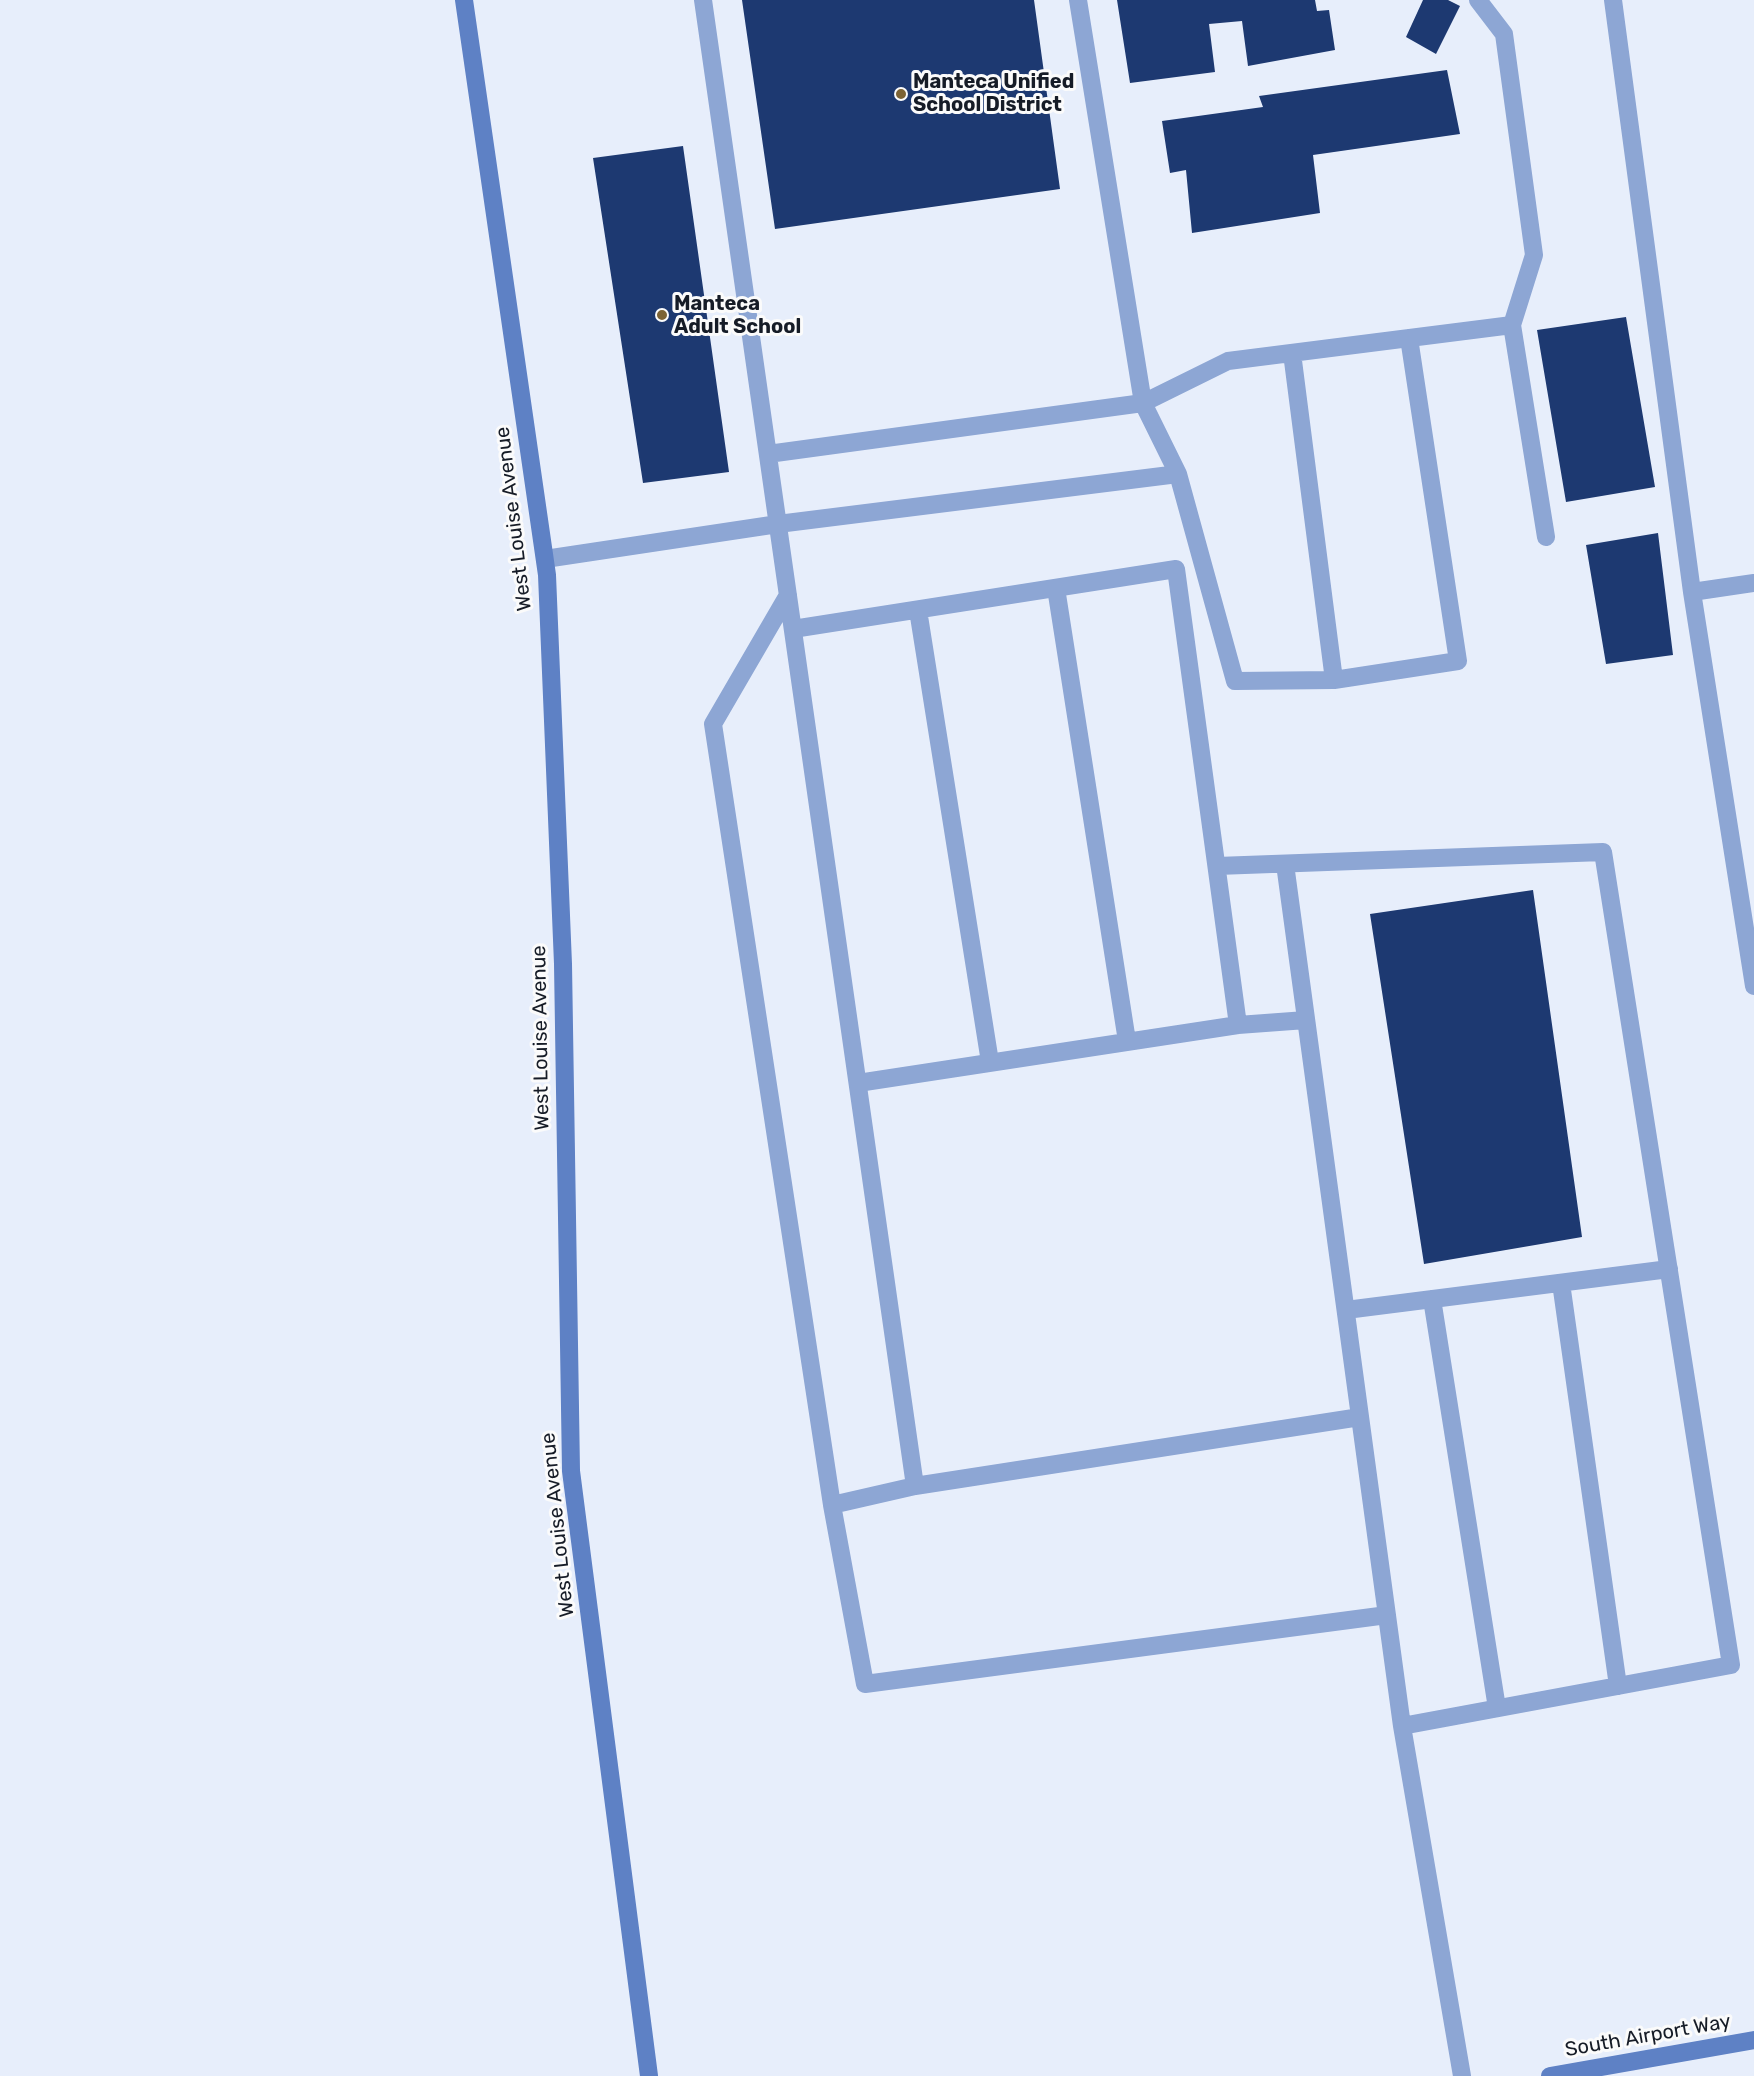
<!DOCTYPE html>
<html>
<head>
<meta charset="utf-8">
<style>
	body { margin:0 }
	canvas { display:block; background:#e7eefb }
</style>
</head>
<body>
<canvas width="1754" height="2076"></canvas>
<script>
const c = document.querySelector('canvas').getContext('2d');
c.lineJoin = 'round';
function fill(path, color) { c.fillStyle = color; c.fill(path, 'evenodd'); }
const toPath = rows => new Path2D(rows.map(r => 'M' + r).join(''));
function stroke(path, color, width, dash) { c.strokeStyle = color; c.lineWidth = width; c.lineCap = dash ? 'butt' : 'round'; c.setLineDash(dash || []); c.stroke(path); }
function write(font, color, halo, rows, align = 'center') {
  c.font = font + ' Rubik,sans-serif'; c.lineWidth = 6; c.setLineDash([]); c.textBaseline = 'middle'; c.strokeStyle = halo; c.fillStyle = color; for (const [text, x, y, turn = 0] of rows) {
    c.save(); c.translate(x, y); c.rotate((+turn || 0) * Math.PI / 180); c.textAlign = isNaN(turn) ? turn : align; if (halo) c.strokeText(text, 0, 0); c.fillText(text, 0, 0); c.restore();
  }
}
fill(toPath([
	[742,0,1034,0,1060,189,775,229],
	[1117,0,1315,0,1317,11,1329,10,1335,50,1248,66,1242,21,1209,24,1215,72,1130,83],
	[1423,0,1448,0,1460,6,1436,54,1406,37],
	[1447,70,1460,134,1313,155,1320,213,1192,233,1186,170,1170,173,1162,121,1263,107,1259,96],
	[683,146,729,472,643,483,593,158],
	[1626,317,1655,487,1566,502,1537,330],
	[1658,533,1673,655,1606,664,1586,545],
	[1533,890,1582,1237,1424,1264,1370,914]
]), '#1d3971');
stroke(toPath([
	[703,0,915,1486,832,1505,713,724,788,595],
	[1078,0,1143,403,1178,474],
	[1478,0,1504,34,1534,255,1512,325],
	[1613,0,1692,592],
	[1292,353,1334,680,1458,661,1409,338],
	[768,454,1143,403,1228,361,1512,325,1546,537],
	[545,559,778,524,1178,474,1235,681,1334,680],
	[1754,583,1692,592,1754,986],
	[1056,588,1127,1041],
	[918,610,990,1062],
	[793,629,1176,569,1238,1025,858,1083],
	[1285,864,1402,1726],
	[1217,866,1603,852,1731,1665,1402,1726,1462,2076],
	[1238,1025,1306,1020],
	[1561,1283,1618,1686],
	[1432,1299,1497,1708],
	[1346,1310,1669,1269],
	[915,1486,1360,1417],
	[832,1505,865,1684,1387,1615]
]), '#8da6d4', 18);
stroke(toPath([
	[464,0,547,575,563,964,571,1471,649,2076],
	[1550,2076,1754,2040]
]), '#5e81c5', 18);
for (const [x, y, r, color] of [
	[901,94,6,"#7c6334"],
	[662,315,6,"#7c6334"]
]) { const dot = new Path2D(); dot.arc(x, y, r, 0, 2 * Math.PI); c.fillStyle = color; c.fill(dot); stroke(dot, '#fbfbfb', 2); }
write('bold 20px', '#161c27', '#fbfbfb', [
	["Manteca Unified",913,82],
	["School District",913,105],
	["Manteca",674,304],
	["Adult School",674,327]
], 'left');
write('20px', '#161c27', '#fbfbfb', [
	["West Louise Avenue",514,519,-97],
	["West Louise Avenue",541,1038,-91],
	["West Louise Avenue",558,1525,-96],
	["South Airport Way",1648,2036,-10]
]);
</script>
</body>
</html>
